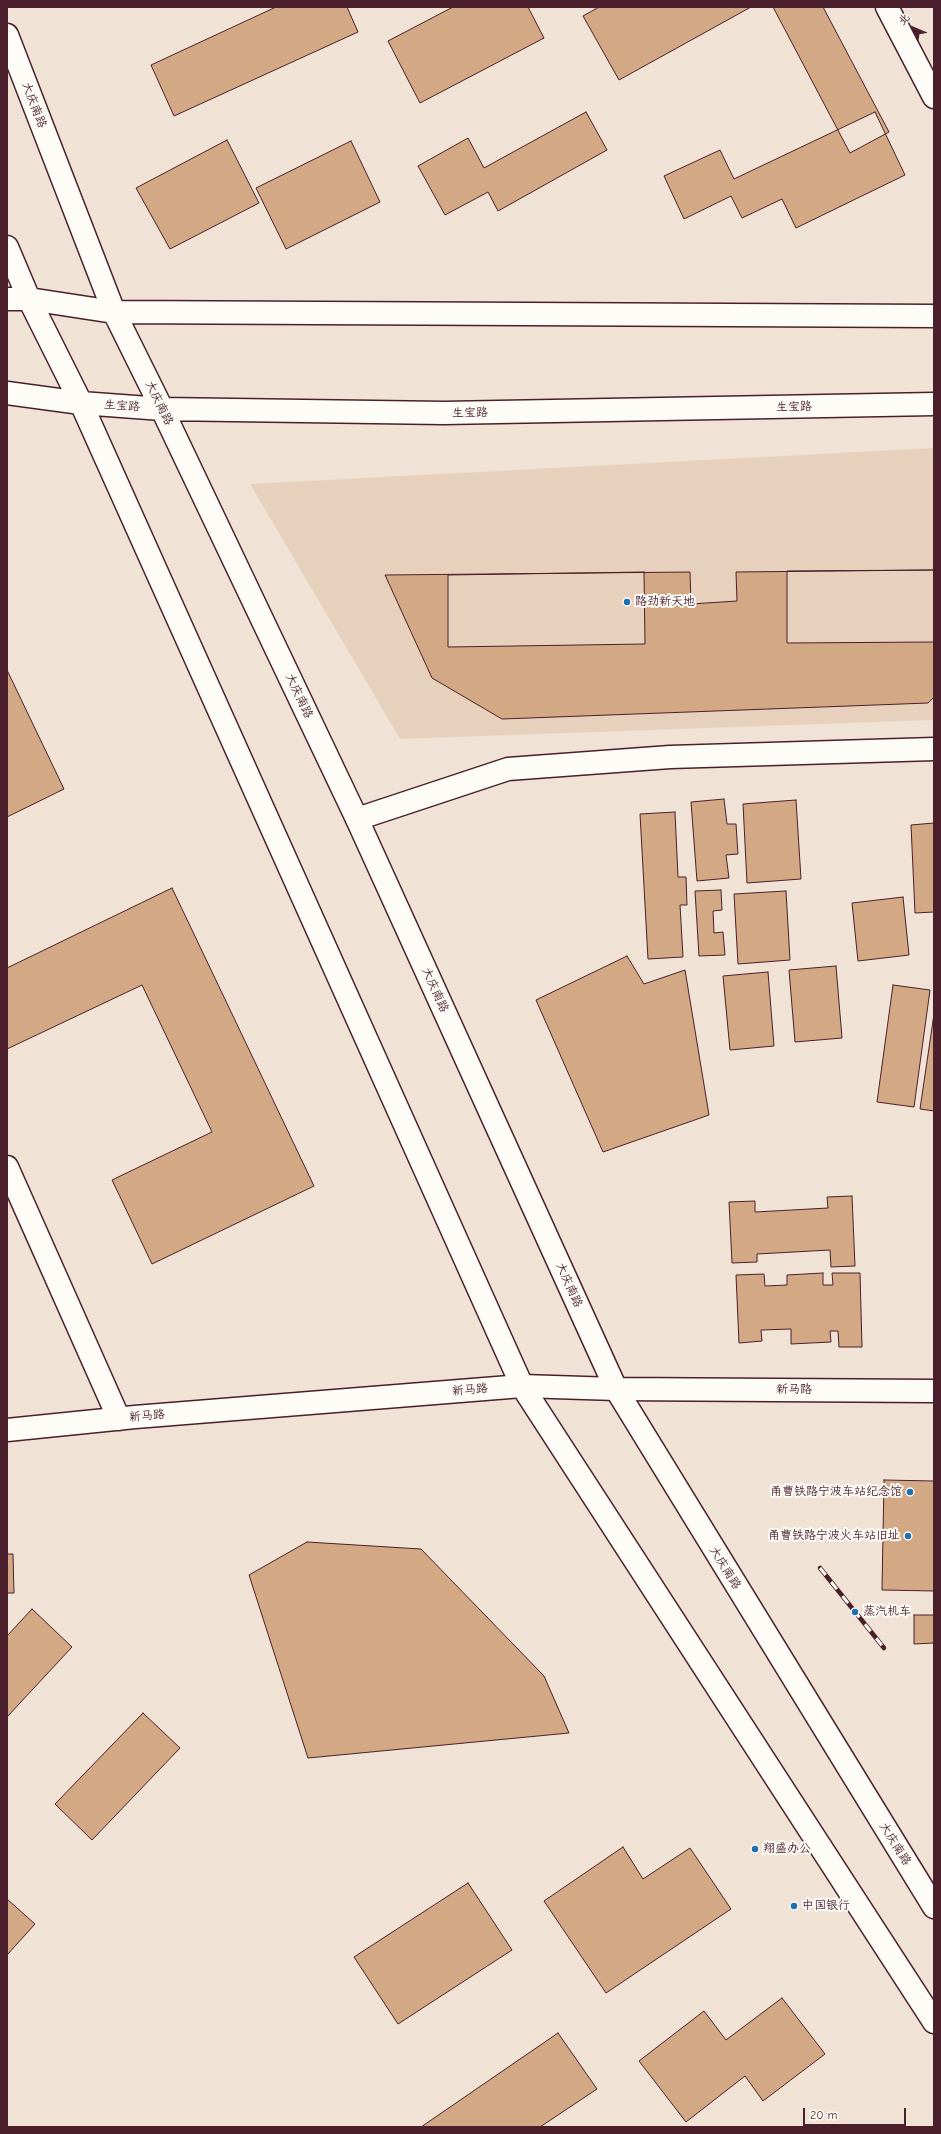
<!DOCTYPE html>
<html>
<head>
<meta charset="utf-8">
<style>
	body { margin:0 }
	#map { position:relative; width:941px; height:2134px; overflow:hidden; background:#f0e3d5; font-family:"Comic Neue","LXGW WenKai TC",sans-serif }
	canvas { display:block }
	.frame { position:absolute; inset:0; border:8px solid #4a1f2b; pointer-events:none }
	.north { position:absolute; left:893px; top:8px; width:40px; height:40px; -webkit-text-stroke:3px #fdfcf7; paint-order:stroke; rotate:314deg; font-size:11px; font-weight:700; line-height:16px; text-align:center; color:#4a1f2b }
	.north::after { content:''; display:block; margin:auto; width:14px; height:18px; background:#4a1f2b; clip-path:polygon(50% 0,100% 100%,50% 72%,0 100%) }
	.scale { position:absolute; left:803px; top:2108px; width:103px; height:18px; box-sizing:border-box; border:2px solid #4a1f2b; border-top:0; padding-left:5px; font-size:12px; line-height:14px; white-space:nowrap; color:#4a1f2b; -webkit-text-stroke:3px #fdfcf7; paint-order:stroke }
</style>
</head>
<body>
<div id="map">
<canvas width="941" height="2134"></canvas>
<div class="frame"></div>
<div class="north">北</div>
<div class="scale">20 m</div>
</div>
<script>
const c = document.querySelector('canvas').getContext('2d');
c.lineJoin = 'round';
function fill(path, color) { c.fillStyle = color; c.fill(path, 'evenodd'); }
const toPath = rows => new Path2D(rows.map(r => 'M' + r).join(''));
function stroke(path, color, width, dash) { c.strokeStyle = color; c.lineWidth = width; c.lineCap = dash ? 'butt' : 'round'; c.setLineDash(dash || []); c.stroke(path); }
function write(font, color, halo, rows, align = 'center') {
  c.font = font + ' "Comic Neue","LXGW WenKai TC",sans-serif'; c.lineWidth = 4; c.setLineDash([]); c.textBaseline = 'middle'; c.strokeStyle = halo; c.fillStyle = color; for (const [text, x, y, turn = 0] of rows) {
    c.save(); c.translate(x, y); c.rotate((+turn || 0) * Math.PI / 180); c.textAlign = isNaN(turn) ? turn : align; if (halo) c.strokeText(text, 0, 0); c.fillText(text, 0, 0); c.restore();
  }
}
fill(toPath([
	[934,448,934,720,400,739,250,484]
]), '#e7d1bd');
const building = toPath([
	[276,7,347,7,358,32,174,116,151,65,276,7],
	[453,7,528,7,544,38,420,103,388,41,453,7],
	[599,7,751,7,619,80,583,16,599,7],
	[773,7,823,7,889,132,850,153,773,7],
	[586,112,607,150,498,211,488,192,445,215,418,166,468,138,484,168,586,112],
	[875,112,905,175,796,228,782,199,742,218,731,196,684,219,664,176,720,150,734,179,875,112],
	[227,140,259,203,170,249,136,188,227,140],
	[351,141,380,202,286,249,256,188,351,141],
	[934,570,934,642,787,643,787,571,934,570],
	[934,570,934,697,928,703,502,719,432,678,385,575,690,572,691,604,737,601,736,572,934,570],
	[644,572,645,644,448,647,448,575,644,572],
	[7,670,64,789,7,817,7,670],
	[724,799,727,824,736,824,738,854,726,855,729,878,697,881,691,802,724,799],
	[796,800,801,879,747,883,743,804,796,800],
	[675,812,678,877,686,877,687,905,680,905,683,957,648,959,640,814,675,812],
	[934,823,934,912,915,913,911,825,934,823],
	[172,888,314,1186,152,1264,112,1180,212,1132,142,985,7,1049,7,968,172,888],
	[721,890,722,910,713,911,714,933,723,932,725,955,699,956,695,891,721,890],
	[786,891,790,960,738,964,734,894,786,891],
	[903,897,909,955,858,961,852,903,903,897],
	[627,956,644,984,685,970,709,1115,603,1152,536,1000,627,956],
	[836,966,842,1038,795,1042,789,970,836,966],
	[768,972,774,1046,730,1050,723,976,768,972],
	[893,985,930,990,914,1107,877,1102,893,985],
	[934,1014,934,1111,920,1109,934,1014],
	[852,1196,855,1266,831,1267,830,1250,757,1254,757,1262,732,1263,729,1202,755,1201,755,1212,828,1208,827,1197,852,1196],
	[823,1273,823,1285,833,1285,832,1273,860,1273,862,1347,839,1347,838,1331,830,1331,831,1342,791,1344,791,1329,761,1330,762,1341,739,1343,736,1275,764,1274,765,1286,787,1285,787,1275,823,1273],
	[884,1480,934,1481,934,1591,882,1590,884,1480],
	[307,1542,421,1549,544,1676,569,1733,308,1758,249,1575,307,1542],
	[7,1554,13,1554,14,1593,7,1593,7,1554],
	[32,1609,72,1647,7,1717,7,1636,32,1609],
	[914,1615,934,1615,934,1643,914,1644,914,1615],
	[143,1713,180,1748,92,1840,55,1804,143,1713],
	[623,1847,643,1879,690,1848,731,1909,606,1993,544,1901,623,1847],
	[468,1883,512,1950,398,2024,354,1957,468,1883],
	[7,1899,35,1924,7,1955,7,1899],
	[782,1998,825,2054,763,2101,745,2076,686,2122,639,2061,704,2011,726,2040,782,1998],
	[558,2033,597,2089,540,2127,421,2127,558,2033]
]);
fill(building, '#d3a885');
stroke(building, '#4a1f2b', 1);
const minor = toPath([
	[887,7,934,97],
	[357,819,508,769,670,757,934,749],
	[7,1167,119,1419],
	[7,1430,135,1417,522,1386,616,1389,934,1391]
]);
const major = toPath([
	[7,35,114,312,162,409,357,819,616,1389,934,1907],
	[7,247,29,299,81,403,522,1386,934,2022],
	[7,299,29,299,114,312,934,316],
	[7,393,81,403,162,409,444,413,934,404]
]);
stroke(minor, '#4a1f2b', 25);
stroke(major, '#4a1f2b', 25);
stroke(minor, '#fdfcf7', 22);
stroke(major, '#fdfcf7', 22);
const rail = toPath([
	[820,1568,884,1648]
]);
stroke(rail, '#4a1f2b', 4.5);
stroke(rail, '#fdfcf7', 3, [9]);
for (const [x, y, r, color] of [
	[627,602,4,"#1f6fb2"],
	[910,1492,4,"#1f6fb2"],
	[908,1536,4,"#1f6fb2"],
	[855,1612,4,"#1f6fb2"],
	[755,1849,4,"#1f6fb2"],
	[794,1906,4,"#1f6fb2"]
]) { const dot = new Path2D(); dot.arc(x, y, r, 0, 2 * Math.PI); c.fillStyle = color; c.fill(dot); stroke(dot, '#fdfcf7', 1.5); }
write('12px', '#4a1f2b', '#fdfcf7', [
	["大庆南路",34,105,69],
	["大庆南路",159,403,64],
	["生宝路",122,406,4],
	["生宝路",794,407,-1],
	["生宝路",470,413,-1],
	["大庆南路",299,696,65],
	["大庆南路",435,990,66],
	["大庆南路",569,1285,66],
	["新马路",470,1390,-5],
	["新马路",794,1390],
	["新马路",147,1416,-5],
	["大庆南路",725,1568,58],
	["大庆南路",895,1844,58]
]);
write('12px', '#4a1f2b', '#fdfcf7', [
	["路劲新天地",635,602],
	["甬曹铁路宁波车站纪念馆",902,1492,"right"],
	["甬曹铁路宁波火车站旧址",900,1536,"right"],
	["蒸汽机车",863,1612],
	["翔盛办公",763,1849],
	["中国银行",802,1906]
], 'left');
</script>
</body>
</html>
